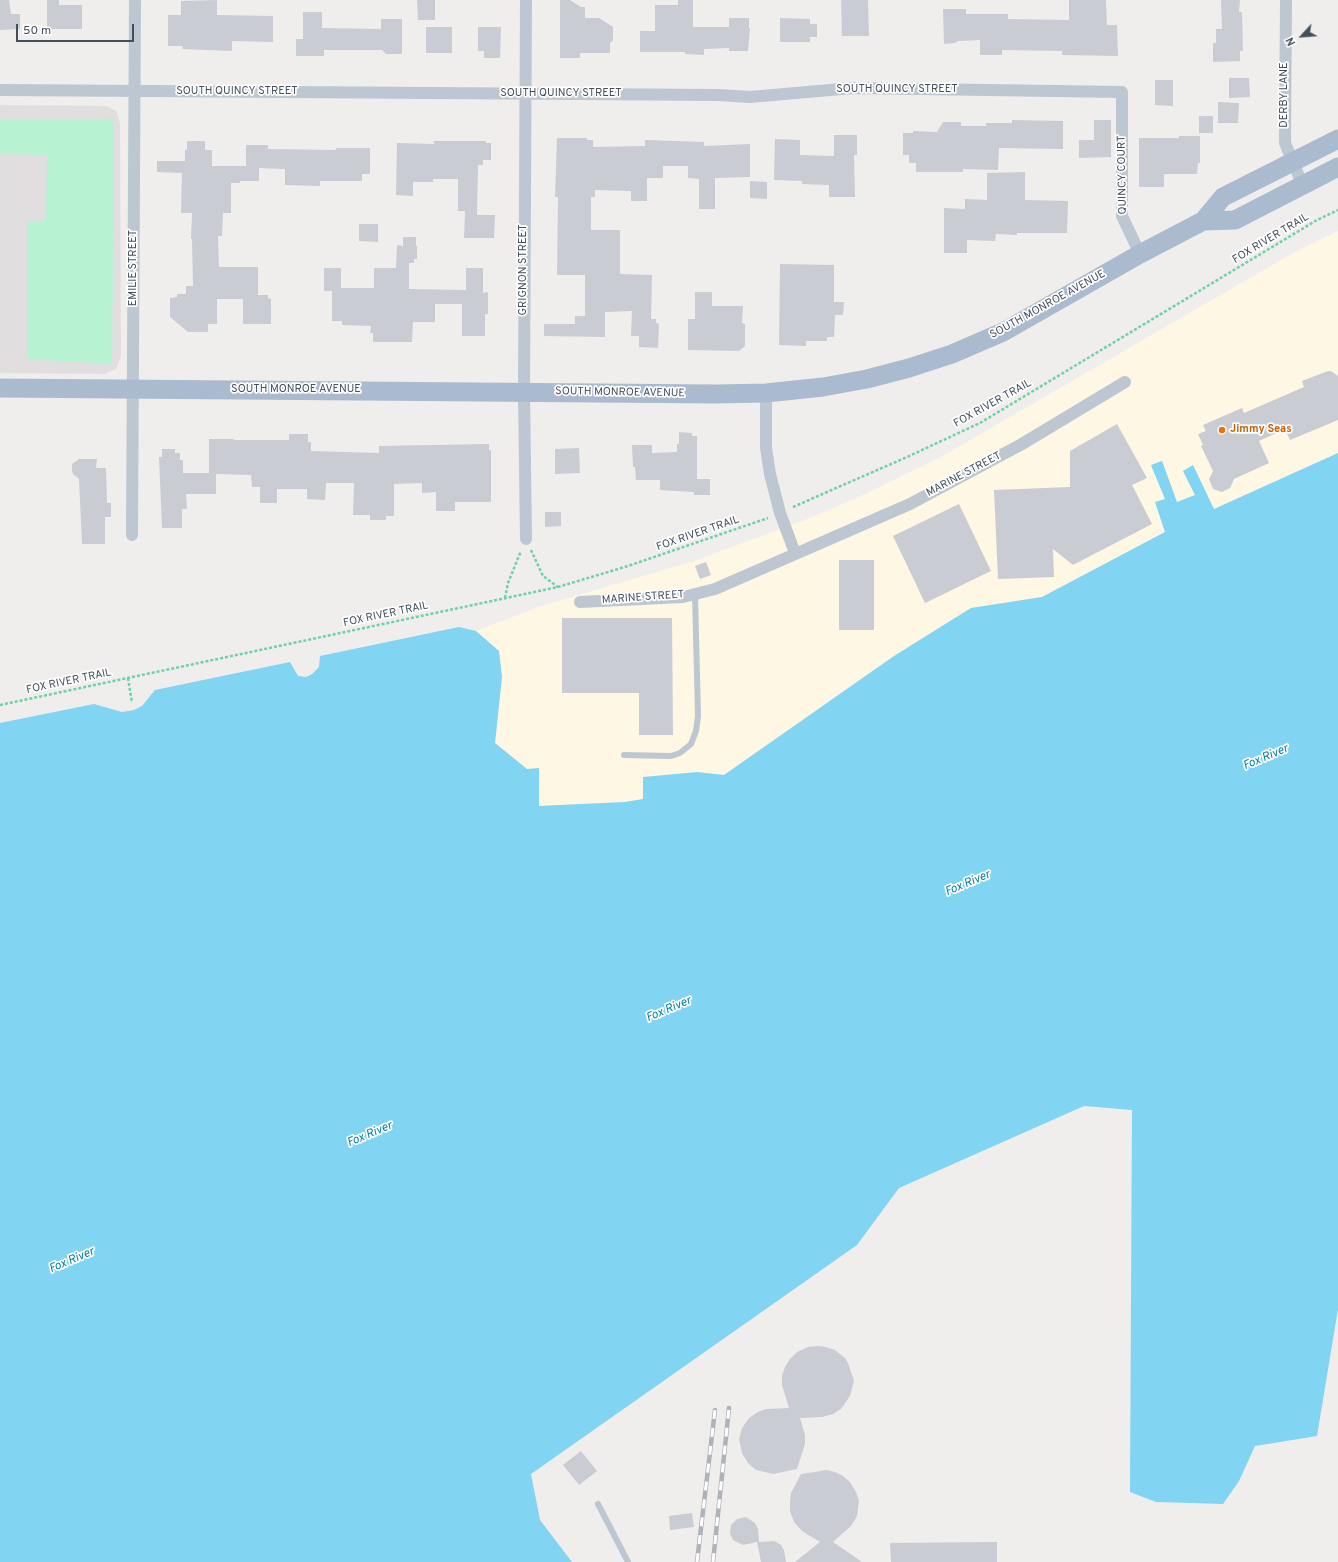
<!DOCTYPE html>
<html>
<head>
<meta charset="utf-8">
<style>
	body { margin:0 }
	#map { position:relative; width:1338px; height:1562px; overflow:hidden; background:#f0eded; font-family:Overpass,sans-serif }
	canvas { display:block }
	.north { position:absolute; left:1282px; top:16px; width:40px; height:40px; -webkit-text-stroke:3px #fff; paint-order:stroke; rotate:244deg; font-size:11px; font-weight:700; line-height:16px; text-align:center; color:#444f5c }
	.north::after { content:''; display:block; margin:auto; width:14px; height:18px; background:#444f5c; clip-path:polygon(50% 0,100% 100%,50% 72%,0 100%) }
	.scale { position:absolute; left:16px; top:24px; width:118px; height:18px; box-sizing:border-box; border:2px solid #444f5c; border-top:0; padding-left:5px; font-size:12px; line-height:14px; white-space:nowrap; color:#444f5c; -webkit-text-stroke:3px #fff; paint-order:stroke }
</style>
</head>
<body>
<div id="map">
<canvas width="1338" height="1562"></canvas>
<div class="north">N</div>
<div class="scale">50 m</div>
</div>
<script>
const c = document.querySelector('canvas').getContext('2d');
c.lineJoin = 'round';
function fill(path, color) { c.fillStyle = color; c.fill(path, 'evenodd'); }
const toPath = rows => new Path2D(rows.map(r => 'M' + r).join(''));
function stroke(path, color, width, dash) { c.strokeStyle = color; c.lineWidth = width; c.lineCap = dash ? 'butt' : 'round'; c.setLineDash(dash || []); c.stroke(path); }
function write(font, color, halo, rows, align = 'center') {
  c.font = font + ' Overpass,sans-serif'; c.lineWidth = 3.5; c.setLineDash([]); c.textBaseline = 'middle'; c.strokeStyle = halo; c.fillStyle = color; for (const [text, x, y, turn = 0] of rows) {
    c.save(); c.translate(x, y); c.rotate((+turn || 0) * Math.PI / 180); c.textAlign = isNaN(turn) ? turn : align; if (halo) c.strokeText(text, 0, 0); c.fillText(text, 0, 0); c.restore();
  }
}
fill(toPath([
	[1338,231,1338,453,1214,509,1193,466,1183,471,1195,495,1177,502,1162,461,1151,466,1165,499,1155,503,1165,532,1042,597,971,608,894,656,724,775,643,777,643,799,625,802,539,806,527,769,495,743,502,677,499,652,476,631,541,606,694,561,810,518,865,494,939,458,1293,253]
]), '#fdf7e4');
fill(toPath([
	[0,105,106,106,116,111,120,123,121,356,116,369,105,374,0,373]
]), '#e1dedf');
fill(toPath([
	[114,119,112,364,27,359,27,221,46,221,47,155,0,154,0,120]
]), '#b7f2d2');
fill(toPath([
	[1338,453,1338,1309,1317,1436,1255,1446,1239,1481,1223,1504,1156,1502,1130,1492,1132,1110,1084,1106,899,1188,857,1245,531,1474,540,1520,572,1562,0,1562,0,723,94,704,122,712,134,710,142,706,155,690,290,662,298,676,306,677,312,674,319,667,320,656,459,627,476,631,499,651,502,677,495,743,527,769,539,768,539,806,625,802,643,799,643,777,697,772,724,775,894,656,971,608,1042,597,1165,532,1155,502,1165,499,1151,465,1162,461,1177,502,1195,495,1183,471,1193,465,1214,509]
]), '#81d4f2');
fill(toPath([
	[0,0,9,0,11,14,20,14,20,29,0,30],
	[47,0,59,0,59,5,82,5,82,29,47,29],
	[217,0,217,15,273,16,273,42,232,41,232,51,182,49,183,46,168,46,168,15,181,15,181,1],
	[417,0,435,0,435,20,418,20],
	[560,0,570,0,581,7,585,7,585,18,599,18,613,27,613,40,610,43,610,53,580,53,580,58,560,58],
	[678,0,693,0,693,27,729,27,729,18,749,18,749,28,750,28,748,51,729,51,729,48,704,49,704,55,685,54,685,52,640,52,640,31,655,31,655,5,678,5],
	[841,0,868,0,869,36,842,36],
	[1069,0,1106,0,1107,25,1117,25,1118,56,1062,55,1062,51,1002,50,1002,55,980,55,980,40,958,41,955,43,944,44,943,9,966,9,966,14,1008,14,1008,19,1069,20],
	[1221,0,1240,0,1239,12,1242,12,1243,51,1240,51,1240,61,1213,62,1213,43,1216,43,1216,29,1222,29],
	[303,12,322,12,322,28,381,29,381,19,402,19,402,54,386,54,382,50,324,50,324,56,296,56,296,39,303,39],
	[780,18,810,19,810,24,817,24,817,37,810,37,810,42,780,42],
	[426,27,452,27,452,53,426,53],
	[478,27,501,27,500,58,484,58,484,51,478,51],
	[1229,78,1249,78,1250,97,1229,98],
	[1155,80,1173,80,1173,106,1155,105],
	[1218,102,1239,103,1238,123,1218,123],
	[1199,116,1213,116,1213,133,1199,133],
	[1012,120,1063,121,1063,149,999,148,998,170,963,169,963,172,916,172,916,163,909,163,909,155,903,155,903,133,913,133,913,131,937,132,943,122,961,122,961,126,986,126,986,123,1012,123],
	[1094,120,1111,120,1111,157,1079,158,1079,140,1094,140],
	[834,135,857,135,857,155,854,155,855,197,829,197,829,185,802,184,802,181,774,180,775,139,800,140,800,155,834,156],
	[1179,136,1200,136,1200,163,1198,163,1197,174,1164,174,1164,187,1139,187,1139,138,1179,138],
	[557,138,587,138,587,140,593,140,593,147,645,146,645,140,704,142,704,146,750,144,750,177,715,178,715,209,699,209,699,179,688,178,688,166,663,166,663,178,647,178,647,201,631,201,631,191,595,190,595,197,591,197,591,230,620,230,620,274,652,275,651,319,656,319,656,323,659,324,658,348,639,347,639,336,631,336,632,311,605,312,605,337,544,336,544,324,575,324,575,316,585,316,585,275,557,275,558,197,555,197],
	[187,141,205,141,205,150,212,150,212,166,246,166,246,145,268,145,268,149,336,150,336,148,370,148,370,174,362,174,362,181,320,181,320,186,285,185,285,169,259,168,259,181,240,181,240,183,231,183,231,213,223,213,222,236,218,236,219,267,258,267,258,295,268,295,268,298,271,299,271,324,243,324,243,299,217,299,217,324,208,324,208,332,188,332,170,317,170,298,177,297,177,294,186,294,186,286,193,286,192,239,191,239,192,213,181,213,182,173,157,172,157,161,185,161,185,150,187,150],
	[434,141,486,141,486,143,491,143,491,160,483,160,483,165,478,165,477,215,495,215,494,238,464,238,465,211,458,211,458,179,433,179,433,182,413,182,413,196,396,195,397,143,434,144],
	[1025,172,1025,200,1068,201,1067,233,1017,233,1017,235,996,234,995,241,967,240,967,253,944,253,944,208,965,209,965,199,987,200,987,173],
	[750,181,767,182,767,199,750,198],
	[359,224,378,224,378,242,359,241],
	[403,237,416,237,416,246,417,246,417,259,414,259,414,263,409,263,409,289,466,290,466,268,483,268,483,293,488,292,488,314,485,314,485,336,462,336,462,304,435,304,435,322,413,322,412,342,373,342,373,333,370,333,371,326,342,325,342,321,332,321,332,291,324,291,324,268,341,268,341,288,374,288,374,268,396,268,397,245,403,246],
	[780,264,834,265,834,302,844,302,843,315,835,315,834,337,827,337,827,341,806,341,806,346,779,345],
	[695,292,712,292,712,306,743,306,742,323,745,324,745,346,739,351,688,350,688,319,695,319],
	[1328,371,1331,371,1338,376,1338,420,1290,440,1285,429,1259,441,1269,463,1234,479,1230,488,1222,492,1213,489,1209,479,1213,471,1201,446,1203,445,1198,434,1206,431,1203,425,1242,408,1244,413,1304,387,1302,381],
	[1117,424,1147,478,1132,485,1152,524,1073,565,1053,549,1054,577,998,579,994,490,1070,487,1070,451],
	[679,432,692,433,692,436,697,436,697,479,710,479,710,495,694,495,694,492,660,490,660,480,636,480,635,467,633,467,632,445,652,445,652,453,677,452,677,444,679,444],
	[289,434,308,434,308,442,311,442,311,451,379,453,379,446,489,444,489,450,491,450,491,502,455,502,455,511,436,511,436,492,422,493,422,483,394,484,394,516,386,516,386,520,370,520,370,515,353,515,354,483,326,483,325,500,307,499,307,489,277,489,277,503,260,503,260,487,252,487,251,475,216,474,216,494,186,494,187,509,182,509,182,528,162,528,159,457,162,457,162,449,175,449,175,453,180,453,180,460,183,460,183,473,209,473,209,439,234,439,234,440,289,440],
	[579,448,580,473,555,474,555,449],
	[79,459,97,459,96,468,106,468,107,503,111,503,111,517,105,517,105,544,82,544,79,479,73,474,72,471,72,464],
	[959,504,991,571,925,603,893,536],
	[545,512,561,512,561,526,545,527],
	[839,560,874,560,874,630,839,630],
	[706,562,711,575,700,579,695,566],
	[562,618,672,618,673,735,639,735,639,693,562,693],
	[817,1346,826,1347,835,1350,845,1358,848,1363,854,1381,850,1396,841,1409,833,1414,822,1417,800,1418,805,1435,805,1444,797,1469,773,1474,756,1470,748,1463,742,1453,739,1439,742,1428,749,1418,758,1412,766,1409,789,1408,782,1385,782,1376,785,1367,790,1359,797,1352,808,1347],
	[581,1451,597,1471,579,1485,563,1465],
	[827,1470,835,1472,843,1476,850,1482,856,1492,859,1501,857,1516,851,1526,833,1542,862,1562,795,1562,820,1542,802,1531,794,1522,790,1511,790,1502,791,1493,801,1474],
	[692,1513,694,1527,670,1530,669,1516],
	[746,1517,755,1523,758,1529,759,1542,774,1541,781,1545,784,1550,786,1562,761,1562,757,1542,743,1545,733,1540,730,1534,731,1525,737,1519],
	[997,1542,997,1562,891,1562,890,1543]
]), '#c9ccd3');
stroke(toPath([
	[793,507,907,457,980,423,1317,220,1338,210],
	[531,550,543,576,558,587],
	[505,598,508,583,521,551],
	[128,678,132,703],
	[0,705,558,587,628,566,768,518]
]), '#6dd2a7', 2.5, [3, 2]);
stroke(toPath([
	[624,755,671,756,680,753,691,744,696,731,698,716,695,594],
	[598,1504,628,1562]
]), '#bcc7d1', 6);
stroke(toPath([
	[526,0,524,392,526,539],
	[1286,0,1285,143,1303,186],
	[0,90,718,95,750,97,853,88,1122,92,1122,216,1140,254],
	[766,393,766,448,770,474,780,513,795,553],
	[132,535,135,0],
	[580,602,683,597,715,589,910,504,1022,444,1125,382]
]), '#bcc7d1', 12);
stroke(toPath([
	[1203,221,1235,220,1338,167],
	[0,388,716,394,766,393,823,387,867,379,909,368,952,354,1003,332,1140,254,1203,221,1223,197,1338,139]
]), '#abbbcf', 19);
const rail = toPath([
	[697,1562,715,1410],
	[713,1562,729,1408]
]);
stroke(rail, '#afb2b8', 4.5);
stroke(rail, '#fff', 3, [9]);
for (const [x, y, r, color] of [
	[1222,430,4,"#e8710a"]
]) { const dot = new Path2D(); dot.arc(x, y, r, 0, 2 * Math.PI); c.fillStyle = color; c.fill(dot); stroke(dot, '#fff', 1.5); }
write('11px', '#444f5c', '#fff', [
	["SOUTH QUINCY STREET",897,90],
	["SOUTH QUINCY STREET",237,92],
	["SOUTH QUINCY STREET",561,94],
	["DERBY LANE",1285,95,-90],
	["QUINCY COURT",1123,175,-91],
	["FOX RIVER TRAIL",1271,239,-31],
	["EMILIE STREET",134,268,-90],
	["GRIGNON STREET",524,270,-90],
	["SOUTH MONROE AVENUE",1048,305,-29],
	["SOUTH MONROE AVENUE",296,390],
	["SOUTH MONROE AVENUE",620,393,1],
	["FOX RIVER TRAIL",993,404,-29],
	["MARINE STREET",964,475,-28],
	["FOX RIVER TRAIL",698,534,-19],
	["MARINE STREET",643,598,-4],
	["FOX RIVER TRAIL",386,615,-12],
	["FOX RIVER TRAIL",69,682,-12]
]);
write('bold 11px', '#c56008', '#fff', [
	["Jimmy Seas",1230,430]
], 'left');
write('italic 12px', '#037ca9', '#fff', [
	["Fox River",1266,758,-23],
	["Fox River",968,884,-23],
	["Fox River",669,1010,-23],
	["Fox River",370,1135,-23],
	["Fox River",72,1261,-23]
]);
</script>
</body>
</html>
